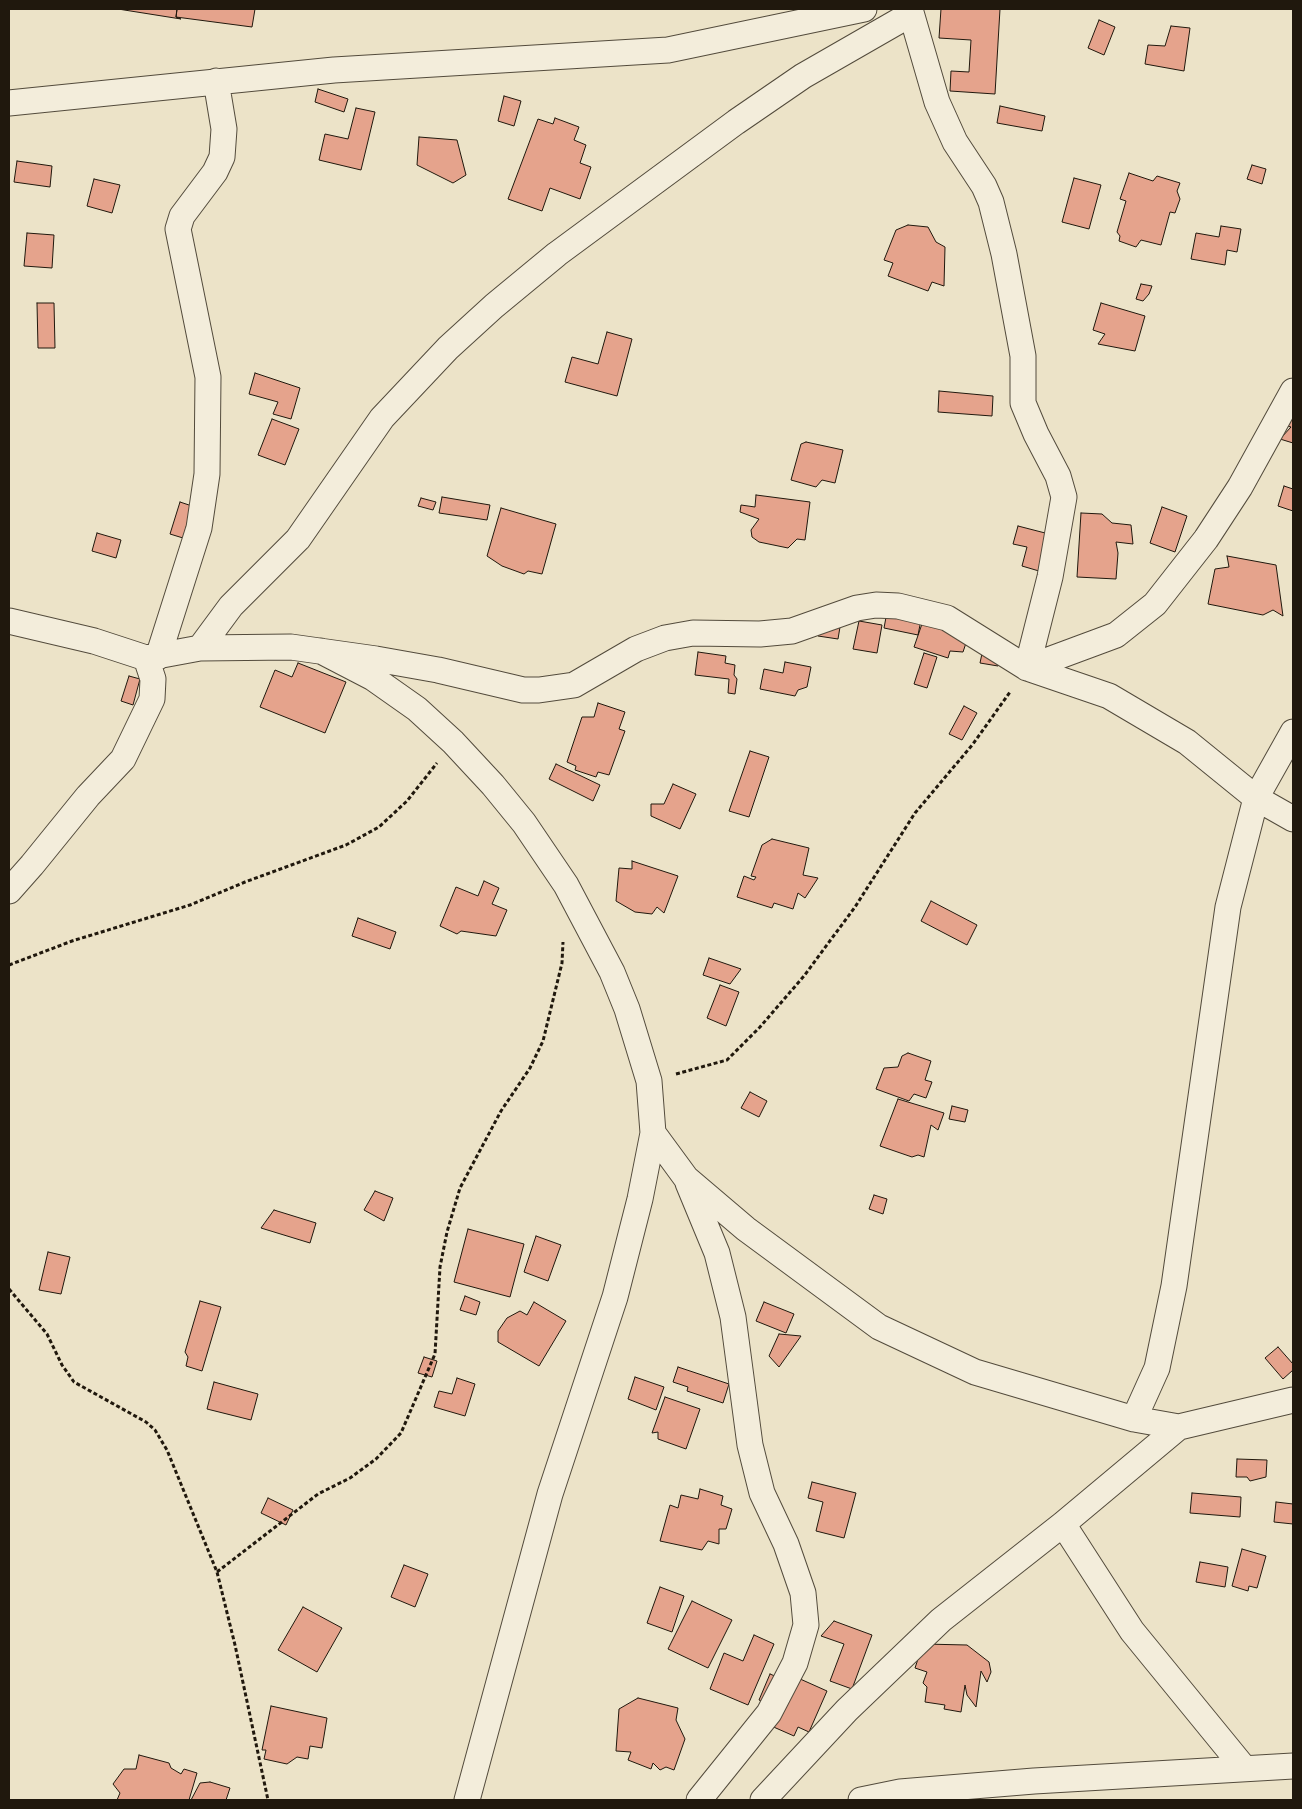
<!DOCTYPE html>
<html>
<head>
<meta charset="utf-8">
<style>
	body { margin:0 }
	#map { position:relative; width:1302px; height:1809px; overflow:hidden; background:#ece3c8; font-family:"Libre Caslon Text",serif }
	canvas { display:block }
	.frame { position:absolute; inset:0; border:10px solid #20180d; pointer-events:none }
</style>
</head>
<body>
<div id="map">
<canvas width="1302" height="1809"></canvas>
<div class="frame"></div>
</div>
<script>
const c = document.querySelector('canvas').getContext('2d');
c.lineJoin = 'round';
function fill(path, color) { c.fillStyle = color; c.fill(path, 'evenodd'); }
const toPath = rows => new Path2D(rows.map(r => 'M' + r).join(''));
function stroke(path, color, width, dash) { c.strokeStyle = color; c.lineWidth = width; c.lineCap = dash ? 'butt' : 'round'; c.setLineDash(dash || []); c.stroke(path); }
const building = toPath([
	[118,9,177,9,176,17,181,19,118,9],
	[177,9,255,9,252,27,176,17,177,9],
	[941,9,1000,9,995,94,950,91,951,71,969,72,971,40,939,38,941,9],
	[1099,20,1115,27,1104,55,1088,48,1099,20],
	[1171,26,1190,28,1184,71,1145,64,1148,45,1165,46,1171,26],
	[318,89,348,99,344,112,315,102,318,89],
	[504,96,521,101,514,126,498,121,504,96],
	[1000,106,1045,116,1042,131,997,123,1000,106],
	[356,108,375,112,361,170,319,160,325,134,348,139,356,108],
	[555,118,579,127,574,140,586,145,580,163,591,167,580,199,550,188,542,211,508,199,538,119,553,124,555,118],
	[419,137,457,140,466,175,453,183,417,165,419,137],
	[17,161,52,166,50,187,14,182,17,161],
	[1252,165,1266,169,1262,184,1247,179,1252,165],
	[1129,173,1153,181,1157,176,1180,183,1177,191,1180,199,1175,213,1170,212,1161,245,1141,240,1136,247,1119,241,1120,236,1117,232,1126,201,1120,199,1129,173],
	[1074,178,1101,185,1089,229,1062,222,1074,178],
	[94,179,120,185,112,213,87,206,94,179],
	[908,225,928,227,936,242,945,247,944,286,932,282,928,291,888,276,893,263,884,260,896,230,908,225],
	[1221,226,1241,229,1237,252,1227,250,1225,265,1191,259,1196,233,1219,237,1221,226],
	[27,233,54,235,52,268,24,266,27,233],
	[1141,284,1152,286,1149,294,1143,301,1136,299,1141,284],
	[37,303,54,303,55,348,38,348,37,303],
	[1101,303,1145,316,1135,351,1098,344,1105,334,1093,330,1101,303],
	[607,332,632,339,617,396,565,382,572,357,598,364,607,332],
	[255,373,300,388,291,419,273,414,278,402,249,394,255,373],
	[939,391,993,396,992,416,938,412,939,391],
	[1293,391,1293,443,1280,439,1291,427,1283,425,1293,391],
	[272,419,299,429,285,465,258,455,272,419],
	[806,442,843,450,835,483,822,480,816,487,791,480,801,444,806,442],
	[1284,486,1293,489,1293,511,1278,506,1284,486],
	[756,495,810,502,805,540,797,539,788,548,759,542,752,537,751,530,759,519,740,512,741,505,755,507,756,495],
	[442,497,490,505,487,520,439,513,442,497],
	[421,498,436,502,433,510,418,506,421,498],
	[180,502,192,506,183,538,170,534,180,502],
	[1162,507,1187,516,1175,552,1150,543,1162,507],
	[501,508,556,524,542,574,528,571,524,574,502,566,487,556,501,508],
	[1081,513,1102,514,1112,523,1131,525,1133,544,1116,542,1118,553,1116,579,1077,577,1081,513],
	[1018,526,1049,534,1039,571,1022,566,1027,547,1013,544,1018,526],
	[97,533,121,540,116,558,92,551,97,533],
	[1227,556,1276,565,1283,616,1273,610,1263,615,1208,604,1215,569,1229,567,1227,556],
	[887,612,921,620,918,635,884,628,887,612],
	[821,618,841,621,838,639,818,636,821,618],
	[859,621,882,625,877,653,853,649,859,621],
	[923,621,972,625,963,652,950,651,948,658,914,647,923,621],
	[984,644,1001,648,998,666,980,663,984,644],
	[698,652,726,656,725,663,735,665,734,675,737,679,735,694,728,693,729,679,695,675,698,652],
	[924,653,937,657,927,688,914,684,924,653],
	[785,662,811,667,807,687,798,690,795,696,760,689,764,669,783,673,785,662],
	[298,663,346,682,325,733,260,707,275,670,292,677,298,663],
	[129,676,140,679,133,705,121,701,129,676],
	[598,703,625,712,619,729,625,731,609,775,598,772,596,777,575,770,576,766,567,762,582,717,594,717,598,703],
	[964,706,977,713,962,740,949,734,964,706],
	[750,751,769,757,749,817,729,811,750,751],
	[556,764,600,785,593,801,549,779,556,764],
	[673,784,696,794,680,829,651,816,651,804,664,804,673,784],
	[772,839,809,848,803,875,818,878,805,898,798,893,793,909,774,903,772,908,737,897,744,876,754,880,756,877,751,876,762,845,772,839],
	[632,861,678,876,664,913,657,907,652,914,635,912,616,901,619,868,632,869,632,861],
	[484,881,499,888,492,904,507,910,496,936,461,931,457,934,440,926,456,887,478,896,484,881],
	[931,901,977,925,967,945,921,921,931,901],
	[358,918,396,932,390,949,352,936,358,918],
	[709,958,741,969,730,984,703,975,709,958],
	[720,985,739,992,726,1026,707,1018,720,985],
	[908,1053,931,1061,925,1080,932,1082,926,1098,914,1094,909,1101,876,1089,884,1068,898,1067,902,1056,908,1053],
	[750,1092,767,1101,759,1117,741,1108,750,1092],
	[898,1099,944,1113,938,1130,931,1125,924,1157,918,1155,912,1157,880,1146,898,1099],
	[952,1106,968,1110,965,1122,949,1119,952,1106],
	[375,1191,393,1198,384,1221,364,1210,375,1191],
	[874,1195,887,1199,883,1214,869,1209,874,1195],
	[274,1210,316,1223,310,1243,261,1228,274,1210],
	[468,1229,524,1244,510,1297,454,1282,468,1229],
	[536,1236,561,1245,548,1281,524,1272,536,1236],
	[48,1252,70,1257,61,1294,39,1290,48,1252],
	[465,1296,480,1302,476,1315,460,1310,465,1296],
	[200,1301,221,1307,202,1371,186,1366,188,1357,185,1352,200,1301],
	[534,1302,566,1321,539,1366,498,1342,498,1331,507,1318,520,1311,527,1315,534,1302],
	[764,1302,794,1314,786,1333,756,1321,764,1302],
	[779,1334,801,1336,779,1367,769,1356,779,1334],
	[1278,1347,1293,1364,1293,1370,1283,1379,1265,1358,1278,1347],
	[424,1357,437,1361,432,1377,418,1373,424,1357],
	[678,1367,729,1384,723,1403,687,1391,688,1387,673,1382,678,1367],
	[635,1377,664,1387,656,1410,628,1399,635,1377],
	[457,1378,475,1384,465,1416,434,1407,439,1391,452,1394,457,1378],
	[214,1382,258,1394,251,1420,207,1409,214,1382],
	[665,1397,700,1409,686,1449,658,1439,658,1432,652,1433,665,1397],
	[1237,1459,1267,1460,1266,1477,1250,1481,1247,1477,1236,1477,1237,1459],
	[812,1482,856,1493,844,1538,816,1531,823,1502,808,1498,812,1482],
	[700,1489,723,1496,721,1505,732,1509,726,1529,719,1529,719,1544,708,1541,702,1550,660,1541,670,1505,678,1508,681,1495,698,1499,700,1489],
	[1192,1493,1241,1497,1240,1517,1190,1513,1192,1493],
	[268,1498,293,1510,286,1525,261,1513,268,1498],
	[1276,1502,1293,1504,1293,1524,1274,1522,1276,1502],
	[1242,1549,1266,1556,1257,1588,1249,1586,1248,1591,1232,1586,1242,1549],
	[1200,1562,1228,1567,1225,1587,1196,1582,1200,1562],
	[404,1565,428,1574,415,1607,391,1597,404,1565],
	[660,1587,684,1596,672,1632,647,1623,660,1587],
	[692,1601,732,1620,708,1668,668,1649,692,1601],
	[303,1607,342,1628,317,1672,278,1650,303,1607],
	[834,1621,872,1635,852,1689,830,1681,844,1644,821,1636,834,1621],
	[754,1635,774,1644,748,1705,710,1689,724,1653,743,1661,754,1635],
	[923,1644,967,1645,989,1662,991,1672,987,1682,981,1671,976,1707,967,1695,965,1685,961,1712,944,1709,945,1705,925,1702,927,1687,923,1683,927,1672,915,1668,923,1644],
	[770,1674,782,1679,789,1674,827,1691,809,1732,798,1727,794,1736,769,1725,770,1705,759,1700,770,1674],
	[638,1698,678,1708,676,1720,685,1739,674,1770,666,1767,660,1770,653,1763,651,1769,628,1760,631,1752,616,1751,619,1709,638,1698],
	[271,1706,327,1718,322,1748,310,1746,308,1759,297,1757,287,1764,264,1759,266,1750,262,1750,271,1706],
	[139,1755,169,1763,171,1768,181,1774,184,1769,197,1773,189,1800,117,1800,120,1793,113,1784,124,1769,136,1769,139,1755],
	[210,1782,230,1788,226,1800,191,1800,200,1783,210,1782]
]);
fill(building, '#e5a38c');
stroke(building, '#20180d', 1);
const minor = toPath([
	[910,9,937,102,955,142,984,186,991,202,1004,254,1023,356,1023,403,1036,434,1058,476,1064,497,1050,577,1027,668],
	[9,103,334,70,668,50,864,9],
	[9,621,94,641,146,658,153,679,152,699,123,759,88,796,32,865,9,891],
	[200,648,231,606,298,539,382,418,448,348,494,306,557,254,736,122,803,76,911,14],
	[321,651,373,678,417,709,453,742,493,785,524,823,566,885,612,972,627,1009,649,1081,653,1133,640,1199,615,1297,550,1494,467,1800],
	[158,657,199,528,207,474,208,377,178,229,182,216,215,172,222,157,224,129,216,81],
	[146,658,200,648,291,647,376,659,438,670,523,690,539,690,574,685,636,649,665,638,693,633,760,634,792,631,857,608,876,605,898,606,947,618,1027,668,1109,696,1187,742,1256,798,1293,819],
	[1027,668,1116,635,1155,604,1206,539,1240,487,1293,391],
	[653,1133,686,1178,746,1229,879,1327,975,1372,1134,1419,1179,1427,1293,1400],
	[688,1183,717,1253,733,1317,750,1445,762,1493,786,1544,803,1593,806,1625,795,1663,769,1713,699,1800],
	[1134,1419,1157,1368,1174,1286,1228,907,1256,798,1293,732],
	[1063,1524,1132,1631,1244,1768],
	[763,1800,847,1710,941,1620,1063,1524,1179,1427],
	[861,1800,900,1792,1034,1781,1293,1766]
]);
stroke(minor, '#534b3c', 27);
stroke(toPath([
	[9,965,72,941,190,905,245,882,346,845,379,827,407,801,437,763],
	[676,1074,727,1060,760,1027,804,976,855,907,915,813,973,744,1010,692],
	[9,1289,47,1334,62,1365,74,1382,146,1422,155,1430,167,1450,217,1572,235,1645,268,1800],
	[217,1572,318,1494,350,1478,376,1459,401,1433,435,1354,440,1267,447,1232,460,1188,501,1111,530,1068,543,1041,562,963,563,942]
]), '#20180d', 3, [4, 2.5]);
stroke(minor, '#f3eddb', 25);
</script>
</body>
</html>
